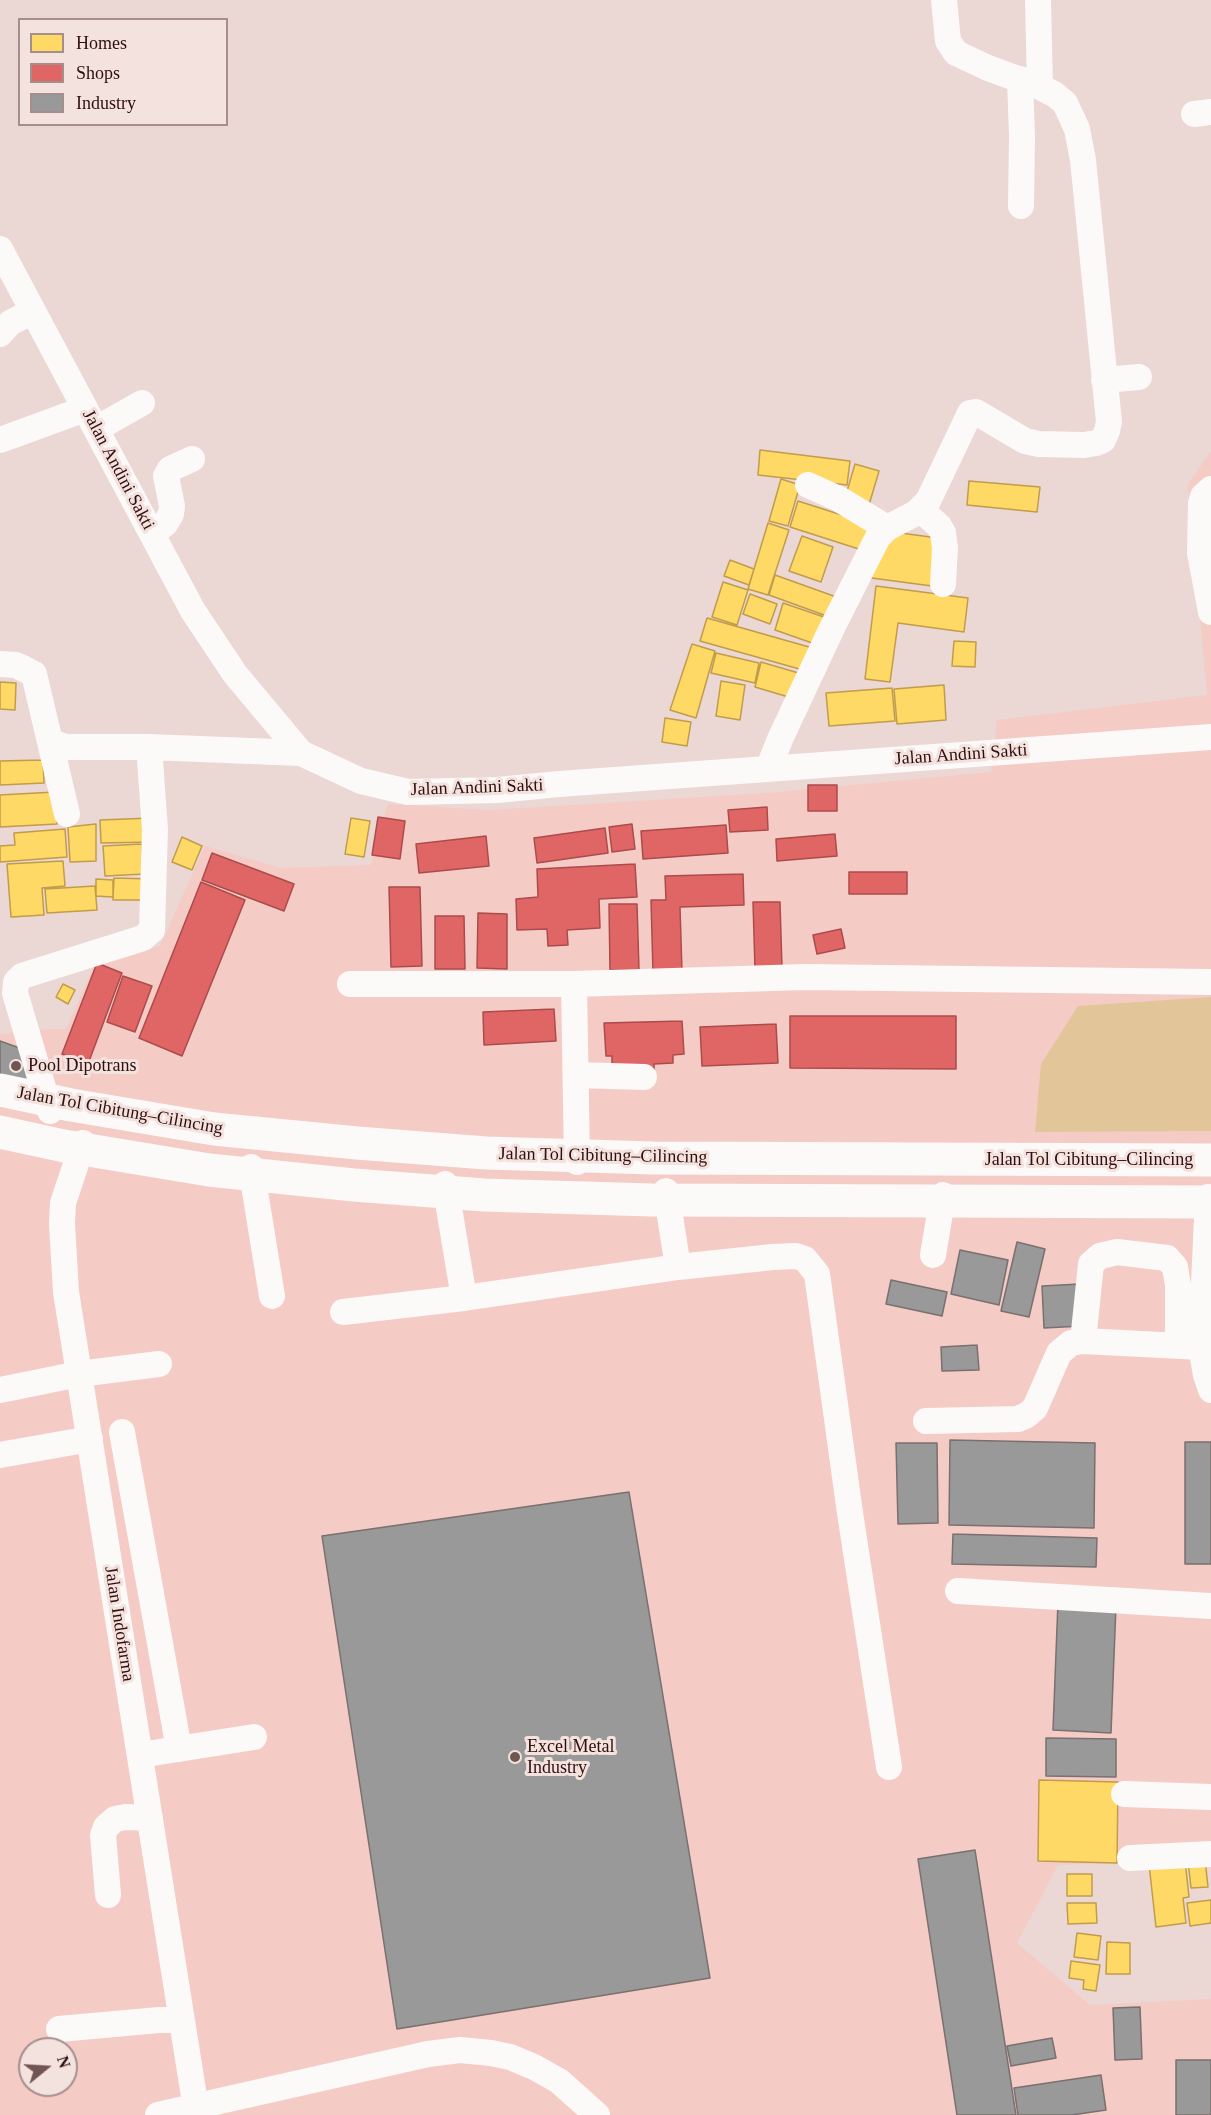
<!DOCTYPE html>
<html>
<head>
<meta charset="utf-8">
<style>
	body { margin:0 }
	#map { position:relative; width:1211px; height:2115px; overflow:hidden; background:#ebd7d4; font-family:"Times New Roman",serif }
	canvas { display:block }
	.legend { position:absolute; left:18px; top:18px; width:210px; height:108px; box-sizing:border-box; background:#f4e2df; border:2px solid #a58e8b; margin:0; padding:8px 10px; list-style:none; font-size:18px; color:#2f0f0d }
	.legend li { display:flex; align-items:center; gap:12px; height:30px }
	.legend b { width:30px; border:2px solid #a58e8b }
	.north { position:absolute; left:18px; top:2037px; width:60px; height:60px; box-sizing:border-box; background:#f4e2df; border:2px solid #a58e8b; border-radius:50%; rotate:72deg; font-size:16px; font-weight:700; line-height:24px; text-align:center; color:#2f0f0d }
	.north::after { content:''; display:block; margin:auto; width:21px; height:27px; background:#715553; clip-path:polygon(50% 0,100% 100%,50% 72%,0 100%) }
</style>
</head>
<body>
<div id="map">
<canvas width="1211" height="2115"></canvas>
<ul class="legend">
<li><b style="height:16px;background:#ffd966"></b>Homes</li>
<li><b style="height:16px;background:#e06666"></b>Shops</li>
<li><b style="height:16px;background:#999"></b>Industry</li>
</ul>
<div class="north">N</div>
</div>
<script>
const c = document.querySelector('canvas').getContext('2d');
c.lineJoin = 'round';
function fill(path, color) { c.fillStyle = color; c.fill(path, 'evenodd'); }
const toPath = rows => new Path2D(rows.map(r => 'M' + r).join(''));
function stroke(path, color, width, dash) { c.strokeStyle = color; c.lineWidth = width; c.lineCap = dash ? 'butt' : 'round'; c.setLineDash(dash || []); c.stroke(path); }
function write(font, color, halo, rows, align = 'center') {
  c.font = font + ' "Times New Roman",serif'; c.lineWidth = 6; c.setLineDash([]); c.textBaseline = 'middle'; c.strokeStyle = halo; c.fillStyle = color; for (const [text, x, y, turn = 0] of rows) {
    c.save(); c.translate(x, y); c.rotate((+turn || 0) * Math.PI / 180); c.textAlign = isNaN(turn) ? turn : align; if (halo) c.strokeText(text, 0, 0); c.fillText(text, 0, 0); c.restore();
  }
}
fill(toPath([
	[1211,451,1211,997,1078,1006,1036,1132,1211,1131,1211,1859,1058,1865,1017,1943,1090,2005,1211,1999,1211,2115,0,2115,0,1035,26,1030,66,1029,94,966,160,946,205,846,281,868,370,865,388,804,489,810,767,793,991,772,997,720,1207,695,1188,484],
	[30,2049,66,2049,66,2085,30,2085]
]), '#f5cbc6');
fill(toPath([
	[1211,997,1211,1131,1035,1132,1041,1064,1078,1006]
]), '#e2c598');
const homes = toPath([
	[760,450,850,461,847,485,758,475,760,450],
	[855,464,879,471,869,505,845,498,855,464],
	[781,479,800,485,788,526,769,521,781,479],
	[969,481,1040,487,1037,512,967,505,969,481],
	[798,501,873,525,865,551,790,527,798,501],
	[768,523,789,530,768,595,748,589,768,523],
	[893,532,938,538,932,586,864,577,893,532],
	[802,536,833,547,821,582,789,571,802,536],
	[730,560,754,569,749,585,724,576,730,560],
	[775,575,842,599,835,619,769,595,775,575],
	[723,582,748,590,737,625,712,617,723,582],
	[876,586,968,598,964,632,898,623,890,682,865,679,876,586],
	[750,594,777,604,770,624,743,614,750,594],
	[783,603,824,617,815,644,775,630,783,603],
	[707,618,816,649,810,672,700,641,707,618],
	[954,641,976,642,975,667,952,666,954,641],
	[692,644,715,651,696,718,670,710,692,644],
	[716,653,759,663,755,683,711,673,716,653],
	[761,662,802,674,795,699,755,687,761,662],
	[721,681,745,685,740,720,716,716,721,681],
	[0,682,16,683,15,710,0,709,0,682],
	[944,685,946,720,897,724,894,689,944,685],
	[892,688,895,721,829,726,826,693,892,688],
	[665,718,691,722,687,746,662,742,665,718],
	[43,760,44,783,0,785,0,761,43,760],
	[55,792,57,824,0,827,0,795,55,792],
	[152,818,153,842,101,843,100,820,152,818],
	[351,818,370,821,364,857,345,854,351,818],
	[96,824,96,861,70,862,68,827,96,824],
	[65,829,67,857,0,862,0,846,15,845,14,833,65,829],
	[182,837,202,846,192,870,172,862,182,837],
	[142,844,144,874,105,876,103,846,142,844],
	[63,861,65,886,42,888,44,915,11,917,7,864,63,861],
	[114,878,152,879,151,900,113,900,114,878],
	[96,879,113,880,113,897,96,896,96,879],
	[95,886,97,910,47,913,45,889,95,886],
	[63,984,75,990,68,1004,56,997,63,984],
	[1039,1780,1118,1782,1117,1863,1038,1861,1039,1780],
	[1205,1859,1208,1887,1191,1888,1188,1861,1205,1859],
	[1185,1860,1189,1897,1183,1898,1186,1923,1156,1927,1149,1864,1185,1860],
	[1067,1874,1092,1874,1092,1896,1067,1896,1067,1874],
	[1211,1900,1211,1923,1190,1926,1187,1903,1211,1900],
	[1067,1903,1096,1903,1097,1923,1068,1924,1067,1903],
	[1077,1933,1101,1936,1098,1960,1074,1957,1077,1933],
	[1107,1942,1130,1943,1130,1974,1106,1974,1107,1942],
	[1071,1961,1100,1965,1096,1991,1083,1989,1084,1980,1069,1978,1071,1961]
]);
fill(homes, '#ffd966');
stroke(homes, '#c19c4b', 1.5);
const shops = toPath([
	[808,785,837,785,837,811,808,811,808,785],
	[767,807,768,830,730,832,728,810,767,807],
	[378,817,405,821,400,859,372,855,378,817],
	[632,824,635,849,612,852,609,827,632,824],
	[726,825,728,853,643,859,641,831,726,825],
	[605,828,608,853,537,863,534,838,605,828],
	[835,834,837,856,777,861,776,839,835,834],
	[486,836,489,866,419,873,416,844,486,836],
	[212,853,294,884,284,911,202,880,212,853],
	[635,864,637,897,599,899,600,928,567,930,568,945,548,946,547,929,517,930,516,899,538,897,537,869,635,864],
	[849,872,907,872,907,894,849,894,849,872],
	[743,874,744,905,680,907,682,972,653,973,651,900,666,900,665,876,743,874],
	[201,882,245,900,182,1056,139,1038,201,882],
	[389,887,420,887,422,966,391,967,389,887],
	[753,902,780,902,782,968,755,969,753,902],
	[609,904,637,904,639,970,610,970,609,904],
	[478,913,507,914,507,969,477,968,478,913],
	[435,916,464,916,465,969,435,969,435,916],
	[841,929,845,948,817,954,813,935,841,929],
	[97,963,122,973,88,1064,62,1054,97,963],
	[123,976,152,986,135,1032,107,1022,123,976],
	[554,1009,556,1041,484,1045,483,1012,554,1009],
	[790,1016,956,1016,956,1069,790,1068,790,1016],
	[682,1021,684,1054,673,1055,673,1063,654,1064,654,1074,612,1065,612,1056,606,1056,604,1023,682,1021],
	[776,1024,778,1063,702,1066,700,1027,776,1024]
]);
fill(shops, '#e06666');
stroke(shops, '#ab4c4b', 1.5);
const industry = toPath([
	[0,1041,28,1051,34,1082,0,1084,0,1041],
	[1017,1242,1045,1249,1029,1317,1001,1311,1017,1242],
	[960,1250,1008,1260,999,1305,951,1294,960,1250],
	[891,1280,947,1292,942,1316,886,1304,891,1280],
	[1080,1284,1082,1326,1044,1328,1042,1286,1080,1284],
	[977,1345,979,1370,942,1371,941,1347,977,1345],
	[950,1440,1095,1443,1094,1528,949,1525,950,1440],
	[1185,1442,1211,1442,1211,1564,1185,1564,1185,1442],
	[896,1443,937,1443,938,1523,898,1524,896,1443],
	[629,1492,710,1978,397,2029,322,1536,629,1492],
	[953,1534,1097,1538,1096,1567,952,1564,953,1534],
	[1058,1602,1116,1605,1111,1733,1053,1730,1058,1602],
	[1046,1738,1116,1739,1116,1777,1046,1776,1046,1738],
	[975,1850,1016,2115,957,2115,918,1859,975,1850],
	[1140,2007,1142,2059,1115,2060,1113,2008,1140,2007],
	[1052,2038,1056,2058,1011,2066,1007,2046,1052,2038],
	[1176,2060,1211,2060,1211,2115,1176,2115,1176,2060],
	[1101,2075,1106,2110,1072,2115,1018,2115,1014,2088,1101,2075]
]);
fill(industry, '#999');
stroke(industry, '#79706f', 1.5);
stroke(toPath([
	[1038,0,1040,87],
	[1020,79,1022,136,1021,206],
	[1194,114,1211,112],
	[0,249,193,611,235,674,301,753,361,781,408,792,498,790,559,784,1211,737],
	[0,334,10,323,33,311],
	[1104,380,1139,377],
	[96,429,142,403],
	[0,440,85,409],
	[808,485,839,499,887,528],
	[1211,489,1203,496,1201,503,1200,553,1211,612],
	[920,509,939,526,943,533,945,548,943,584],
	[152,533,165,524,171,514,172,506,166,476,170,469,192,459],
	[0,664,16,665,34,674,50,742,66,747,149,747,301,753],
	[50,742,67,814],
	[768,769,781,737,832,628,878,537,887,528,916,513,928,501,970,413,976,412,1025,441,1039,444,1084,445,1096,443,1103,440,1107,431,1109,422,1083,160,1077,129,1065,103,1054,94,1040,87,988,68,956,53,948,41,944,0],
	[350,984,574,984,805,977,1211,982],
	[574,984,577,1162],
	[577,1075,644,1077],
	[50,1111,15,993,16,982,22,976,143,938,152,930,155,829,149,747],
	[83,1143,63,1203,62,1224,66,1292,197,2115],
	[251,1167,272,1296],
	[445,1184,464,1298],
	[666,1191,678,1267],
	[1208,1197,1201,1347,1206,1375,1211,1390],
	[933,1255,943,1195],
	[343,1312,464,1298,678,1267,773,1257,796,1256,805,1259,817,1274,850,1513,889,1767],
	[1083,1341,1091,1264,1100,1256,1117,1252,1167,1258,1175,1267,1178,1285,1178,1346],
	[0,1390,79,1374,159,1364],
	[926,1421,1018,1419,1027,1415,1035,1408,1059,1353,1071,1343,1083,1341,1201,1347],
	[122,1432,179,1749],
	[0,1455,90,1439],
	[958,1591,1211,1606],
	[140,1755,254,1737],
	[1124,1794,1211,1797],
	[1130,1858,1211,1854],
	[108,1895,103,1835,106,1827,115,1819,126,1817,150,1818],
	[59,2029,159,2020,181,2020],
	[158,2115,428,2054,460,2050,491,2053,510,2057,534,2067,559,2081,597,2115]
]), '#fcf9f9', 26);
stroke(toPath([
	[0,1090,71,1105,214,1129,357,1143,486,1153,653,1158,1211,1160],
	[0,1132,64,1146,209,1170,354,1185,484,1195,652,1200,1211,1202]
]), '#fcf9f9', 33);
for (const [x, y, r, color] of [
	[16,1066,6,"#715553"],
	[515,1757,6,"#715553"]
]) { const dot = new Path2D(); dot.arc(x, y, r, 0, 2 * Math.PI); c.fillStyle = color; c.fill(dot); stroke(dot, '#f4e2df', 2); }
write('18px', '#2f0f0d', '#f4e2df', [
	["Jalan Andini Sakti",118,470,62],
	["Jalan Andini Sakti",961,755,-4],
	["Jalan Andini Sakti",477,788,-2],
	["Jalan Tol Cibitung–Cilincing",120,1111,10],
	["Jalan Tol Cibitung–Cilincing",603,1156,1],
	["Jalan Tol Cibitung–Cilincing",1089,1160],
	["Jalan Indofarma",119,1624,81]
]);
write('18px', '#2f0f0d', '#f4e2df', [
	["Pool Dipotrans",28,1066],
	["Excel Metal",527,1747],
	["Industry",527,1768]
], 'left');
</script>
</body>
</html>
